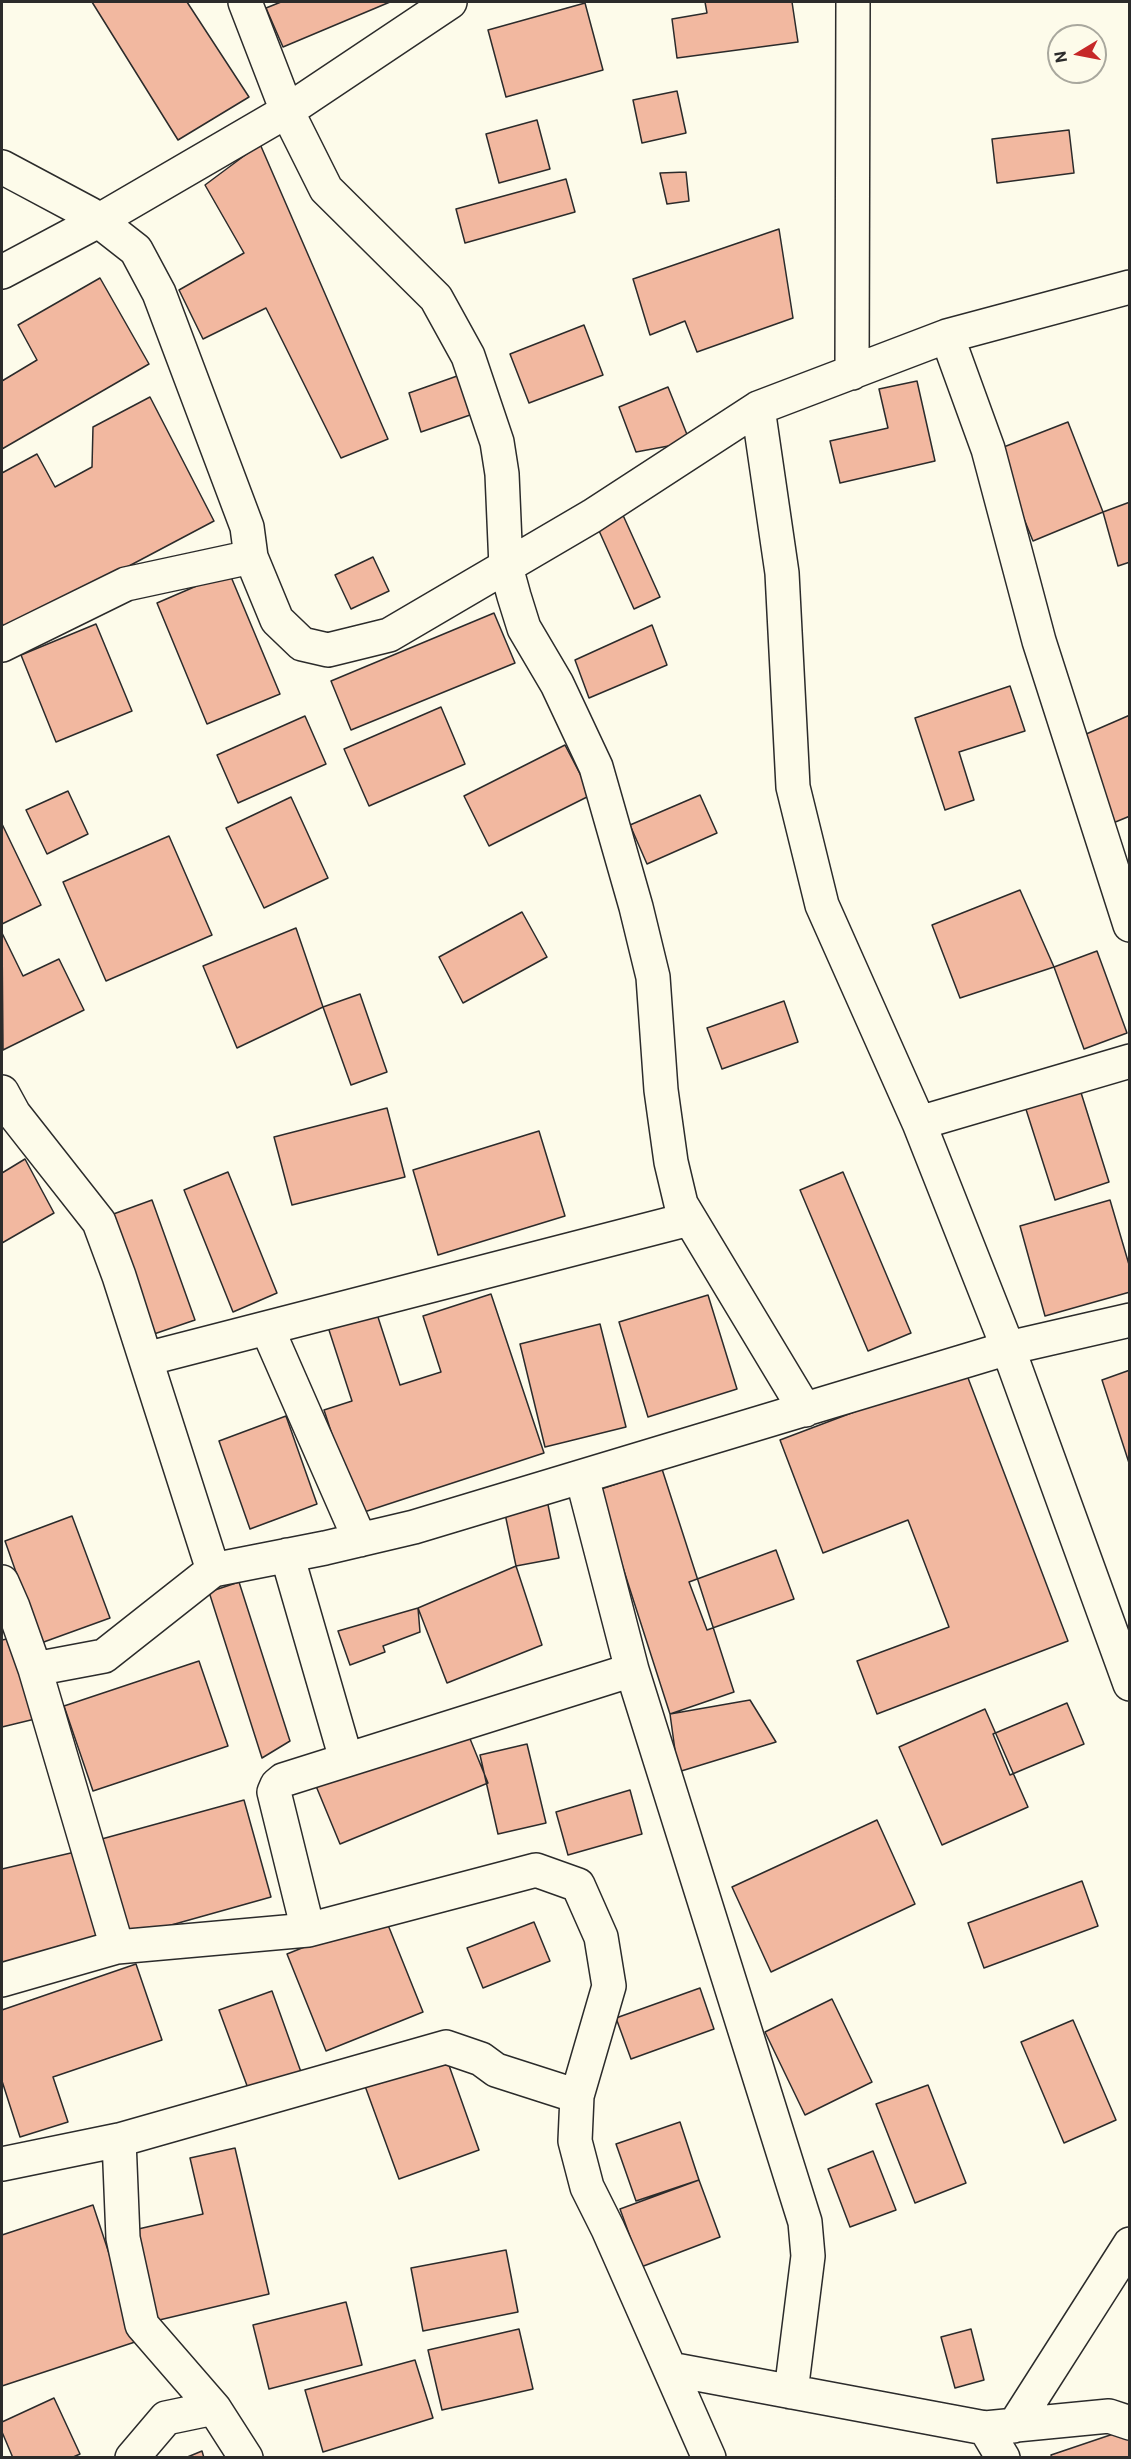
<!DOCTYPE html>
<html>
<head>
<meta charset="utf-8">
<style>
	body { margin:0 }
	#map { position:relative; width:1131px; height:2459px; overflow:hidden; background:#fdfbea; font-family:Roboto,sans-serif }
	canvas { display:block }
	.frame { position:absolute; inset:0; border:3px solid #2b2b2b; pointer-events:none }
	.north { position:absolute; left:1047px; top:24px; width:60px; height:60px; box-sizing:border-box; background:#fdfbea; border:2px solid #a9a89e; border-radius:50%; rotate:260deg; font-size:16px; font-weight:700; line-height:24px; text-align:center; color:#2b2b2b }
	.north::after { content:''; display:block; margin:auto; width:21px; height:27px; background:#c62828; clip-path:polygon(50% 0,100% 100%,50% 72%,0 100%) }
</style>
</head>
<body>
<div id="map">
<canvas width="1131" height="2459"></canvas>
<div class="frame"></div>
<div class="north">N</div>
</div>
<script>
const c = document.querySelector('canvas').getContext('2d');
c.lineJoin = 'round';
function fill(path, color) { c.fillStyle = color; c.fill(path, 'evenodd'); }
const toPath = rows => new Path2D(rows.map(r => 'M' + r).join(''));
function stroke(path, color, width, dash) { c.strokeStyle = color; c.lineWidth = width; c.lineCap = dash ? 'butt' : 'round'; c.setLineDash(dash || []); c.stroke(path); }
const building = toPath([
	[92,2,187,2,249,97,178,140,92,2],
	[281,2,390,2,283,47,266,8,281,2],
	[705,2,792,2,798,42,677,58,672,19,707,13,705,2],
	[585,3,603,70,506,97,488,30,585,3],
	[677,91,686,133,642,143,633,100,677,91],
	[537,120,550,169,499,183,486,134,537,120],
	[1069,130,1074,173,997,183,992,139,1069,130],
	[260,144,388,439,341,458,266,308,203,339,179,290,244,253,205,185,260,144],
	[686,172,689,201,667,204,660,173,686,172],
	[566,179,575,212,465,243,456,209,566,179],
	[779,229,793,318,697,352,685,321,650,335,633,279,779,229],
	[100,278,149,364,2,449,2,381,37,360,18,325,100,278],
	[584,325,603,375,529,403,510,354,584,325],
	[460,375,473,414,421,432,409,393,460,375],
	[917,381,935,461,840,483,830,441,888,428,879,389,917,381],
	[668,387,690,442,636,452,619,407,668,387],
	[150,397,214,521,6,631,2,623,2,473,37,454,55,487,92,467,93,427,150,397],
	[1068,422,1103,512,1033,541,996,450,1068,422],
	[1130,502,1130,562,1118,566,1103,512,1130,502],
	[622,513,660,597,634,609,596,524,622,513],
	[373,557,389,591,351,609,335,575,373,557],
	[229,572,280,694,207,724,157,603,229,572],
	[494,613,515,663,351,730,331,681,494,613],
	[96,624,132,711,56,742,21,655,96,624],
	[652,625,667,665,589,698,575,660,652,625],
	[1010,686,1025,731,959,752,974,800,945,810,915,718,1010,686],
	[441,707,465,764,369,806,344,749,441,707],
	[1130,715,1130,816,1113,823,1077,738,1130,715],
	[305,716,326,764,238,803,217,755,305,716],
	[565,745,591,795,489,846,464,796,565,745],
	[68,791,88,834,47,854,26,810,68,791],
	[700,795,717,833,647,864,630,825,700,795],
	[291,797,328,878,264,908,226,828,291,797],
	[2,824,41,905,2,924,2,824],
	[169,836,212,935,106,981,63,882,169,836],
	[1020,890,1054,967,960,998,932,925,1020,890],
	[522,912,547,957,463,1003,439,957,522,912],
	[296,928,323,1007,237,1048,203,966,296,928],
	[2,933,23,976,59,959,84,1010,3,1050,2,933],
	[1097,951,1127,1033,1084,1049,1054,967,1097,951],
	[360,994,387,1072,351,1085,323,1007,360,994],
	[784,1001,798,1042,722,1069,707,1028,784,1001],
	[1078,1083,1109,1182,1055,1200,1023,1100,1078,1083],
	[387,1108,405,1177,292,1205,274,1137,387,1108],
	[539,1131,565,1216,438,1255,413,1170,539,1131],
	[25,1159,54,1213,2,1243,2,1173,25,1159],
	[228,1172,277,1293,233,1312,184,1190,228,1172],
	[843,1172,911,1333,868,1351,800,1190,843,1172],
	[152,1200,195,1320,151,1335,108,1216,152,1200],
	[1110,1200,1130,1268,1130,1292,1045,1316,1020,1226,1110,1200],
	[491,1294,544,1453,358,1514,324,1410,352,1401,328,1327,376,1311,400,1385,441,1372,423,1316,491,1294],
	[708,1295,737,1389,648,1417,619,1322,708,1295],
	[600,1324,626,1427,545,1447,520,1344,600,1324],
	[965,1370,1068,1641,877,1714,857,1661,949,1627,908,1520,823,1553,780,1440,965,1370],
	[1130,1370,1130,1466,1102,1380,1130,1370],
	[286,1416,317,1504,250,1529,219,1441,286,1416],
	[662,1469,734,1692,670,1714,598,1490,662,1469],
	[547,1500,559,1558,516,1566,504,1509,547,1500],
	[72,1516,110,1618,41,1643,5,1541,72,1516],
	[776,1550,794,1599,707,1630,689,1582,776,1550],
	[516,1566,542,1645,447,1683,418,1608,516,1566],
	[239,1582,290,1741,262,1758,209,1592,239,1582],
	[418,1608,420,1632,383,1646,385,1652,350,1665,338,1631,418,1608],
	[16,1637,35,1719,2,1727,2,1640,16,1637],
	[199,1661,228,1746,93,1791,64,1706,199,1661],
	[750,1700,776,1742,678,1772,670,1714,750,1700],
	[1067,1703,1084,1744,1010,1775,993,1734,1067,1703],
	[985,1709,1028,1807,942,1845,899,1747,985,1709],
	[464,1724,488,1783,340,1844,316,1786,464,1724],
	[527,1744,546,1823,498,1834,480,1755,527,1744],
	[630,1790,642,1834,568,1855,556,1812,630,1790],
	[244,1800,271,1897,125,1938,98,1840,244,1800],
	[877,1820,915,1904,771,1972,732,1887,877,1820],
	[88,1849,108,1938,2,1963,2,1869,88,1849],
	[1082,1881,1098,1926,984,1968,968,1923,1082,1881],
	[384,1915,423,2012,326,2051,287,1954,384,1915],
	[534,1922,550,1961,483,1988,467,1948,534,1922],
	[136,1964,162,2040,53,2077,68,2122,20,2137,2,2081,2,2010,136,1964],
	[700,1988,714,2029,631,2059,616,2018,700,1988],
	[272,1991,301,2072,249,2091,219,2010,272,1991],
	[832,1999,872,2082,805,2115,765,2032,832,1999],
	[1073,2020,1116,2120,1064,2143,1021,2042,1073,2020],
	[446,2057,479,2150,399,2179,365,2086,446,2057],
	[928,2085,966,2183,915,2203,876,2104,928,2085],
	[680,2122,699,2180,636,2201,616,2144,680,2122],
	[235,2148,269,2294,155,2321,134,2230,203,2214,190,2158,235,2148],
	[873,2151,896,2210,850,2227,828,2169,873,2151],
	[699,2180,720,2237,641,2267,620,2209,699,2180],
	[93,2205,138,2341,2,2386,2,2235,93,2205],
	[506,2250,518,2312,423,2331,411,2268,506,2250],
	[346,2302,362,2365,269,2389,253,2325,346,2302],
	[519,2329,533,2389,442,2410,428,2350,519,2329],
	[971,2329,984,2380,955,2388,941,2337,971,2329],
	[415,2360,433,2418,323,2452,305,2390,415,2360],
	[54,2398,80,2454,71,2458,13,2458,2,2432,2,2422,54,2398],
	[1128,2429,1130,2458,1052,2458,1051,2455,1128,2429],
	[202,2451,204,2458,185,2458,202,2451]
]);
fill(building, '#f2b8a0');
stroke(building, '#2b2b2b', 1.5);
const street = toPath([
	[245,2,287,111,326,189,436,298,468,356,497,442,502,474,506,567,514,596,524,628,557,684,596,767,636,907,653,977,661,1090,671,1162,681,1204,805,1410],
	[2,167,90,214,136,250,159,293,247,527,251,557],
	[2,272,98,221,287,111,450,2],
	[947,336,988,449,1039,641,1130,925],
	[852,373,853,2],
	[758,408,782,573,793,787,822,905,919,1123,1008,1348,1130,1684],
	[2,645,126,584,251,557,277,620,302,644,328,650,389,635,592,516,758,408,947,336,1130,287],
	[2,1092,14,1114,99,1222,119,1276,213,1570],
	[919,1123,1130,1061],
	[267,1328,360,1540],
	[146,1359,689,1219],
	[582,1477,632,1670,805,2222,808,2256,791,2392],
	[287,1555,346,1759],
	[2,1582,13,1607,35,1669,104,1656,213,1570,325,1548,414,1527,1008,1348,1130,1320],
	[35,1669,117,1947],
	[308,1930,274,1792,277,1785,283,1780,632,1670],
	[2,1980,117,1947,308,1930,536,1870,578,1885,601,1937,609,1986,577,2096,575,2141,587,2187,608,2229,709,2458],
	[119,2140,123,2238,142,2325,214,2408,246,2458],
	[2,2164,119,2140,446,2047,481,2059,496,2070,577,2096],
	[670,2369,985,2428,1109,2416,1130,2423],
	[1014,2426,1130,2244],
	[985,2428,1003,2458],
	[132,2458,166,2418,214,2408]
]);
stroke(street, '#2b2b2b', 36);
stroke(street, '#fdfbea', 33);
</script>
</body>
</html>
